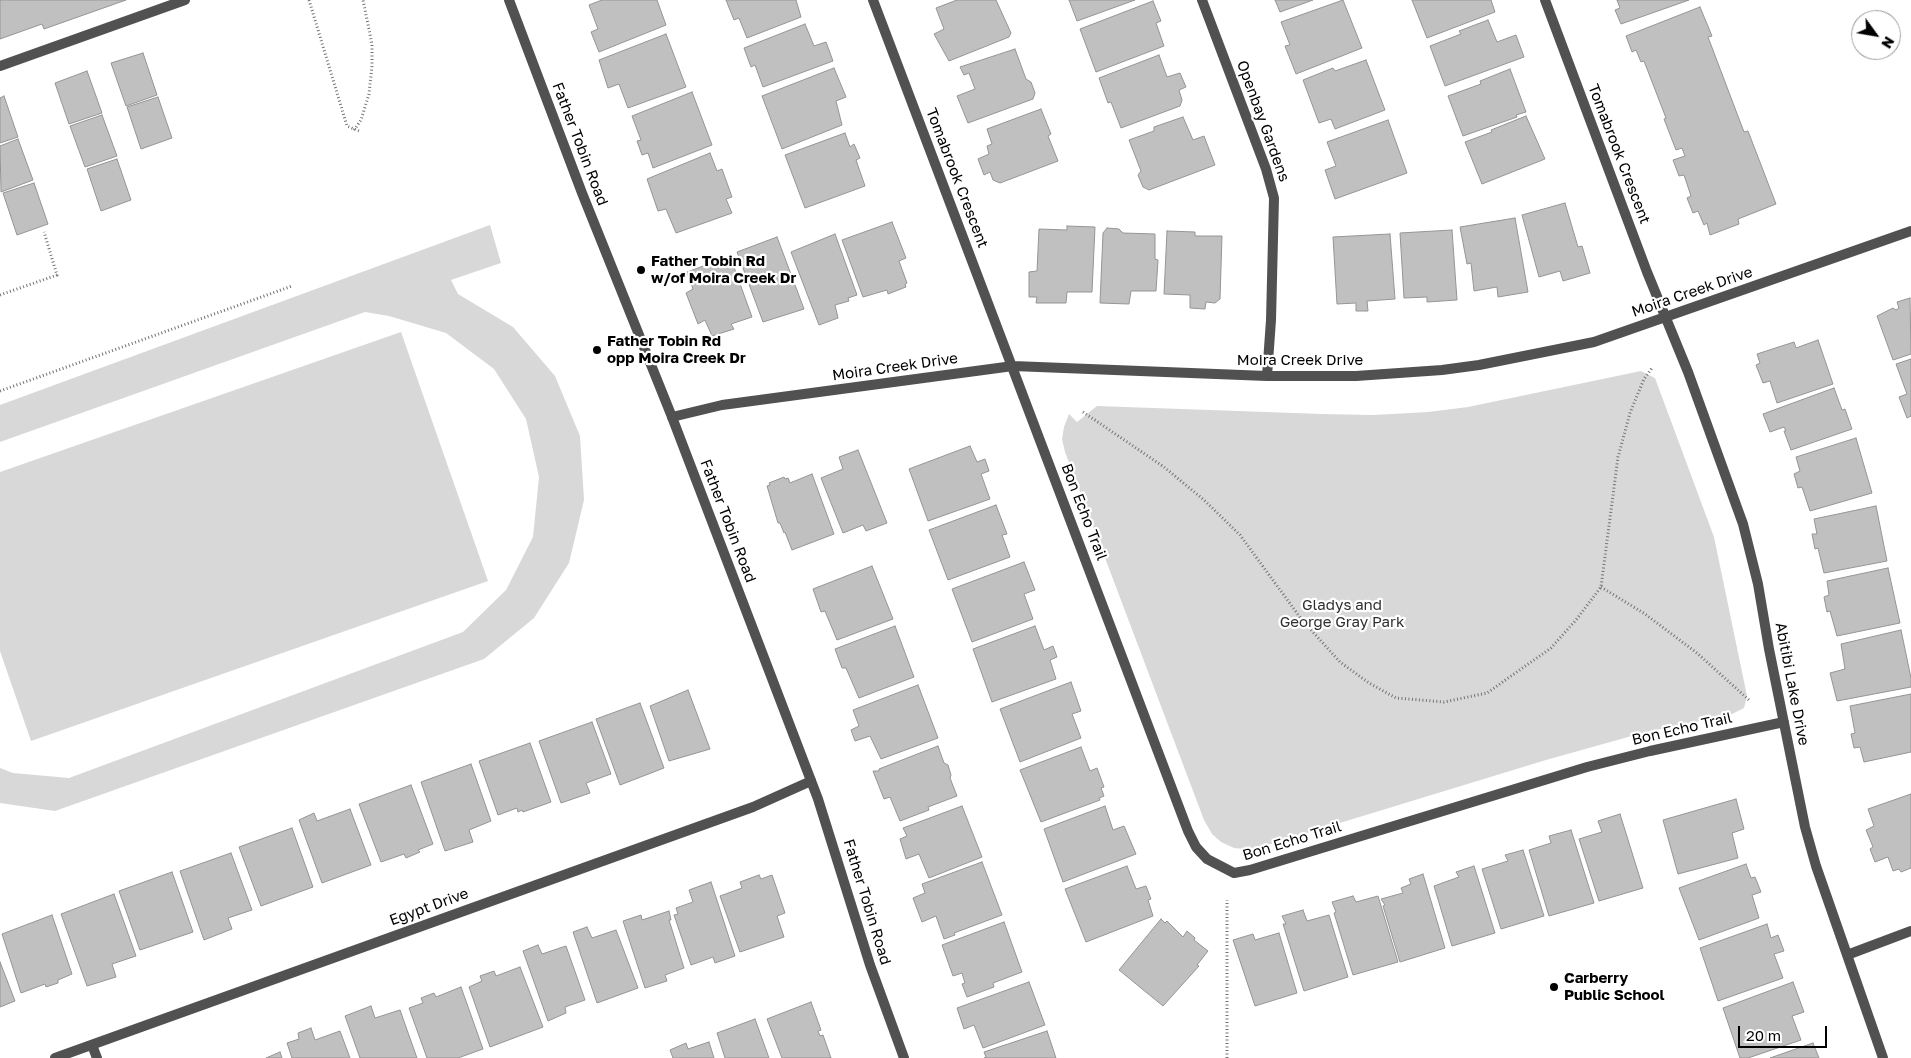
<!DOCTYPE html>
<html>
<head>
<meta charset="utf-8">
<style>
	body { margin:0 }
	#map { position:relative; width:1911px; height:1058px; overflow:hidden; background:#fff; font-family:"Golos Text",sans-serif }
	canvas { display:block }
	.north { position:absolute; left:1851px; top:10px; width:50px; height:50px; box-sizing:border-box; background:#fff; border:1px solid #999; border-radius:50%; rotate:122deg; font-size:14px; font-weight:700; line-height:20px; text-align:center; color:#000 }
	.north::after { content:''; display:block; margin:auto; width:18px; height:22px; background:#000; clip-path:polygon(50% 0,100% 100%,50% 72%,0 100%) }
	.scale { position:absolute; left:1738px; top:1026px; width:89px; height:22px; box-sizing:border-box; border:2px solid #000; border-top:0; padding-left:6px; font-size:15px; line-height:18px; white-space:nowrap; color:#000; -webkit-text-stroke:4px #fff; paint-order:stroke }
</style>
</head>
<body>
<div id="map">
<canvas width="1911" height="1058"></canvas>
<div class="north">N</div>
<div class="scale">20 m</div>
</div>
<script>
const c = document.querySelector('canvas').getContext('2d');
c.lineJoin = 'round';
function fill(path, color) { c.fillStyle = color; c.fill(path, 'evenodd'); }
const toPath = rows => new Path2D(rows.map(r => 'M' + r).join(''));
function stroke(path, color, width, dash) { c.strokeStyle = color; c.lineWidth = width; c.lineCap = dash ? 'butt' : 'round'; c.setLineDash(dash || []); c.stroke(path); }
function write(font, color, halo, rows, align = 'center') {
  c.font = font + ' "Golos Text",sans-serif'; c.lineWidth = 4.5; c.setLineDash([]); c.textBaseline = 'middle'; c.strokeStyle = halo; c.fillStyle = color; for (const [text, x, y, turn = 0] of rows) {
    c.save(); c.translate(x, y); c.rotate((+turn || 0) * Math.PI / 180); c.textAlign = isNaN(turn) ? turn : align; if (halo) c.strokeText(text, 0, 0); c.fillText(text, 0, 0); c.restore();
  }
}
fill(toPath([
	[490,225,501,263,451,280,458,294,513,327,555,376,580,436,584,500,569,563,534,618,484,659,55,811,0,803,0,768,13,773,69,778,463,632,506,590,533,537,539,477,526,419,494,369,446,333,389,316,365,312,0,442,0,405],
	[401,332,488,581,31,741,0,651,0,472],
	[1641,371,1655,378,1714,537,1747,696,1744,708,1730,715,1646,732,1546,760,1258,848,1245,849,1234,848,1221,842,1212,834,1204,820,1065,452,1062,439,1064,427,1069,414,1077,422,1097,406,1322,414,1373,415,1428,412,1468,407]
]), '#d8d8d8');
const building = toPath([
	[0,0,126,0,44,29,42,24,0,39,0,0],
	[602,0,657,0,666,25,599,52,591,32,598,29,589,5,602,0],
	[726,0,796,0,801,17,747,38,739,18,734,20,726,0],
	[957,0,996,0,1011,33,1009,37,949,61,934,34,944,29,936,8,957,0],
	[1069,0,1135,0,1077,21,1069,0],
	[1275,0,1313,0,1280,12,1275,0],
	[1343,0,1362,48,1296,74,1285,46,1290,45,1281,22,1343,0],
	[1412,0,1491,0,1495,12,1427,38,1412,0],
	[1617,0,1689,0,1621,24,1615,10,1620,8,1617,0],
	[1153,1,1161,21,1156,23,1164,46,1096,72,1080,29,1153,1],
	[1700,7,1712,36,1708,37,1744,132,1748,131,1776,204,1738,219,1739,224,1710,235,1707,223,1704,225,1698,211,1693,213,1687,198,1691,196,1684,175,1679,176,1673,160,1685,156,1682,148,1676,150,1664,119,1666,118,1644,61,1641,62,1636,50,1632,52,1626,36,1700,7],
	[1488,20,1497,42,1516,35,1524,57,1445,86,1430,46,1461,34,1459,31,1488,20],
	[805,24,814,46,826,42,833,61,763,87,755,65,751,67,744,48,805,24],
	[666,34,686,87,628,108,619,84,608,88,599,60,666,34],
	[1015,49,1026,79,1031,82,1035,93,1033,99,968,123,957,96,975,89,969,73,964,75,960,67,1015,49],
	[143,53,157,95,126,106,111,63,143,53],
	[1159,55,1167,77,1180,73,1186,87,1179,90,1182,100,1180,106,1121,128,1111,102,1108,103,1099,78,1159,55],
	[1366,60,1385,110,1335,129,1331,119,1319,123,1303,80,1333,68,1335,71,1366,60],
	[834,68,846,97,836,101,842,125,782,149,762,96,834,68],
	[1510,69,1526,112,1516,115,1517,117,1463,136,1448,96,1481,84,1480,81,1510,69],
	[87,71,102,113,69,124,55,83,87,71],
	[692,92,712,145,653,168,648,153,642,155,637,141,641,140,632,116,692,92],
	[4,96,18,137,0,143,0,98,4,96],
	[158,97,172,138,141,149,127,107,158,97],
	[1041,109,1051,134,1048,136,1058,161,1000,183,993,180,990,172,984,175,978,159,989,154,987,146,992,144,987,129,1041,109],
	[102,115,117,156,85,167,70,126,102,115],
	[1526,116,1545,159,1482,184,1465,142,1492,132,1491,130,1526,116],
	[1183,117,1193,140,1204,136,1215,165,1149,190,1143,187,1138,175,1141,171,1129,140,1154,131,1154,127,1183,117],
	[1388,120,1407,173,1335,199,1325,170,1336,166,1327,142,1388,120],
	[845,133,850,147,854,144,860,158,856,160,865,186,805,208,785,155,845,133],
	[18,139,33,180,1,192,0,146,18,139],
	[710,153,717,171,722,169,732,197,726,199,732,213,676,233,666,209,658,211,647,179,710,153],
	[117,159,131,200,101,211,87,169,117,159],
	[34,183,48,224,17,235,3,193,34,183],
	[1565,203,1578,247,1582,246,1590,273,1563,281,1560,271,1539,277,1522,215,1565,203],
	[1515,218,1528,292,1498,297,1497,287,1474,291,1471,263,1467,264,1460,227,1515,218],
	[892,222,906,258,899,261,907,283,905,284,906,287,888,294,887,290,863,297,842,240,892,222],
	[1067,226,1095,227,1092,292,1067,292,1066,303,1036,303,1037,297,1029,297,1029,272,1037,271,1039,229,1067,230,1067,226],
	[1107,228,1119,229,1123,233,1155,234,1155,259,1158,260,1156,291,1131,291,1129,304,1100,303,1103,233,1107,228],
	[1452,230,1457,300,1427,302,1427,297,1404,298,1400,233,1452,230],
	[1167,231,1195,232,1195,236,1222,236,1220,299,1215,303,1206,302,1205,309,1190,308,1190,295,1164,294,1167,231],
	[835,234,857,295,848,298,849,301,835,305,838,318,819,325,791,252,835,234],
	[1390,234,1395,299,1367,301,1368,311,1356,311,1356,303,1337,304,1333,237,1390,234],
	[777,237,804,309,763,322,737,252,777,237],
	[730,256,752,317,731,324,734,329,712,336,705,320,698,324,686,293,693,289,687,272,730,256],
	[1910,298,1911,354,1893,360,1877,316,1893,308,1896,310,1899,308,1897,302,1910,298],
	[1818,340,1833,384,1777,403,1770,381,1763,383,1756,365,1760,363,1757,354,1794,342,1796,348,1818,340],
	[1911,359,1911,416,1907,418,1899,397,1907,394,1896,364,1911,359],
	[1834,388,1842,410,1845,409,1852,429,1791,450,1784,431,1786,431,1784,427,1770,432,1763,414,1834,388],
	[1856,438,1872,493,1810,511,1802,487,1798,488,1794,474,1800,471,1796,457,1856,438],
	[970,446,977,462,985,459,989,471,981,474,990,499,928,521,909,469,970,446],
	[858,450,887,523,866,531,863,525,843,533,821,478,843,469,839,457,858,450],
	[812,474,834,534,792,550,785,532,784,533,780,523,778,523,767,486,770,485,769,483,784,477,785,479,788,478,790,483,812,474],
	[996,505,1007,534,1002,535,1010,557,948,580,929,530,996,505],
	[1876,506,1887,561,1824,573,1818,548,1815,549,1812,534,1817,534,1814,519,1876,506],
	[1024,562,1035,590,1024,594,1033,619,972,642,952,589,1024,562],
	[872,566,893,619,837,640,825,611,821,612,813,589,872,566],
	[1888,568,1900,623,1837,636,1830,611,1827,612,1824,597,1829,595,1827,581,1888,568],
	[895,626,914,677,859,698,846,668,842,668,835,649,895,626],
	[1035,626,1044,650,1053,646,1057,657,1050,660,1056,679,992,702,973,649,1035,626],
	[1901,630,1911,678,1911,687,1837,701,1830,673,1845,669,1841,644,1901,630],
	[1071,682,1081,711,1072,714,1081,738,1020,762,1000,709,1071,682],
	[918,685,938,738,881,759,870,736,855,741,851,730,859,726,853,710,918,685],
	[688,690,710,749,669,761,650,706,688,690],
	[1911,694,1911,752,1864,762,1860,747,1854,748,1851,734,1855,733,1850,706,1911,694],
	[640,703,664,768,620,785,596,719,640,703],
	[592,722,611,774,586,783,590,793,561,803,539,741,592,722],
	[530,743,551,802,523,812,522,810,518,812,517,808,498,815,479,761,530,743],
	[938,746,944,763,948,765,951,775,950,778,957,796,928,807,929,810,900,821,890,797,884,799,873,771,879,771,879,769,938,746],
	[1081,747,1090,771,1097,768,1104,787,1101,788,1104,796,1099,798,1100,800,1041,822,1020,770,1081,747],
	[471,764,491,821,469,830,473,842,445,851,421,782,471,764],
	[411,785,433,844,418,850,420,852,406,858,404,854,381,862,359,804,411,785],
	[1911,794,1911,868,1901,872,1899,869,1893,871,1888,857,1875,862,1870,849,1873,847,1866,830,1874,826,1868,809,1911,794],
	[1736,799,1744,829,1732,833,1738,858,1678,874,1663,820,1736,799],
	[962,806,982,857,929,878,919,854,906,859,900,839,907,836,903,828,962,806],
	[1105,806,1113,830,1124,826,1136,854,1063,882,1044,829,1105,806],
	[350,809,371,865,322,883,299,820,314,813,317,821,350,809],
	[1620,814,1643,888,1599,901,1579,839,1602,832,1598,821,1620,814],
	[292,828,313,887,261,906,239,847,292,828],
	[1571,830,1594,903,1549,916,1529,850,1551,843,1549,836,1571,830],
	[1523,850,1544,916,1501,929,1482,869,1508,861,1505,855,1523,850],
	[231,853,252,910,228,918,232,929,204,940,180,871,231,853],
	[982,862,1002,915,954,933,955,935,944,939,936,916,922,922,913,898,925,893,922,884,982,862],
	[1746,864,1751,878,1755,877,1761,892,1752,895,1759,918,1699,940,1679,888,1746,864],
	[1127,866,1136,889,1146,886,1151,899,1148,900,1153,916,1086,942,1065,889,1127,866],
	[1474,866,1495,933,1452,946,1434,886,1459,877,1456,872,1474,866],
	[172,872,193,932,140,950,119,891,172,872],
	[1423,874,1445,948,1400,962,1383,906,1385,905,1381,899,1403,893,1401,888,1411,884,1409,879,1423,874],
	[759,875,761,879,772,875,785,913,777,916,784,937,740,952,720,896,742,888,740,882,759,875],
	[711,882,735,956,715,963,713,957,691,965,674,915,678,914,676,908,693,902,689,890,711,882],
	[114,894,136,956,112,964,116,977,87,986,61,914,114,894],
	[1353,896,1356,902,1378,896,1398,962,1353,975,1334,913,1336,912,1332,902,1353,896],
	[1303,910,1307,921,1329,915,1348,977,1304,991,1283,924,1286,924,1282,916,1303,910],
	[669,911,671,920,669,920,684,968,665,975,667,981,645,988,623,921,641,915,642,920,669,911],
	[52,915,72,974,58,980,58,983,46,987,45,984,21,993,2,934,52,915],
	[1161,919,1165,923,1167,921,1183,937,1187,931,1195,938,1194,940,1208,951,1197,965,1199,966,1163,1006,1119,970,1161,919],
	[1004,922,1022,972,993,983,994,987,967,997,962,984,965,983,962,973,953,976,942,945,1004,922],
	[1767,924,1771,938,1778,935,1784,951,1774,954,1783,978,1718,1001,1700,948,1767,924],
	[587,927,592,938,616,930,638,988,597,1003,573,932,587,927],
	[1279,933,1297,993,1255,1006,1233,940,1253,934,1255,940,1279,933],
	[538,945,542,954,566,946,585,1000,565,1007,566,1013,548,1021,523,951,538,945],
	[0,962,15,1001,0,1007,0,962],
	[520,967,543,1027,490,1047,469,987,482,981,480,976,494,971,496,976,520,967],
	[1029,982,1045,1025,983,1048,974,1025,964,1029,957,1008,1029,982],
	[1793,982,1804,1012,1792,1016,1801,1040,1748,1058,1740,1058,1723,1008,1793,982],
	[461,987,483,1049,458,1058,427,1058,409,1008,423,1003,421,998,434,993,436,997,461,987],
	[811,1002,821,1030,818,1031,820,1036,823,1035,831,1058,782,1058,767,1019,811,1002],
	[371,1006,375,1018,400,1010,417,1058,360,1058,345,1016,371,1006],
	[755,1019,769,1058,725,1058,717,1033,755,1019],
	[311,1028,315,1040,340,1031,350,1058,292,1058,287,1043,299,1039,298,1033,311,1028],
	[1047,1031,1056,1058,984,1058,986,1057,984,1052,1047,1031],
	[709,1042,714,1058,673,1058,670,1050,686,1043,688,1049,709,1042],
	[1813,1043,1819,1058,1770,1058,1813,1043],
	[280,1052,282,1058,266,1058,280,1052]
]);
fill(building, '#c0c0c0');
stroke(building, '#959595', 1);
stroke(toPath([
	[309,0,347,126,359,131],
	[354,130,361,120,369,94,372,66,372,44,363,0],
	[0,295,57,275,44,232],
	[0,391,292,286],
	[1083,412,1164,467,1204,500,1240,535,1302,620,1340,662,1369,683,1396,698,1444,702,1487,693,1551,648,1576,620,1601,587,1618,457,1630,413,1644,379,1652,368],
	[1601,587,1645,614,1697,653,1749,700],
	[1227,1058,1227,900]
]), '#737373', 3, [1, 2.5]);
stroke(toPath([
	[0,66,185,0]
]), '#515151', 10);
stroke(toPath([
	[873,0,1188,831,1196,847,1207,859,1234,873,1250,870,1587,767,1650,751,1784,722],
	[1202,0,1266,169,1274,198,1271,320,1267,376],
	[1545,0,1647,272,1688,372,1743,524,1758,584,1769,649,1805,827,1816,866,1883,1058],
	[672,417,722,405,1013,366,1267,376,1356,376,1442,370,1479,365,1594,342,1911,231],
	[1847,955,1911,931],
	[92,1045,97,1058],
	[55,1058,753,807,811,781]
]), '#515151', 10);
stroke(toPath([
	[509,0,582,193,672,417,818,799,870,965,904,1058]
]), '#515151', 10);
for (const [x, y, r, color] of [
	[641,270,5,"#000"],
	[597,350,5,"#000"],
	[1554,987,5,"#000"]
]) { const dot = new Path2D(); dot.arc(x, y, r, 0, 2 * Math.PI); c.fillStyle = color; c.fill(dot); stroke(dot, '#fff', 2); }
write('15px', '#000', '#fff', [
	["Openbay Gardens",1263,121,70],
	["Father Tobin Road",580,144,69],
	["Tomabrook Crescent",1619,154,69],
	["Tomabrook Crescent",957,178,69],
	["Moira Creek Drive",1692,292,-19],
	["Moira Creek Drive",1300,360],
	["Moira Creek Drive",895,367,-8],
	["Bon Echo Trail",1084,512,69],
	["Father Tobin Road",728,521,69],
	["Abitibi Lake Drive",1792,684,79],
	["Bon Echo Trail",1682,729,-13],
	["Bon Echo Trail",1292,841,-17],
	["Father Tobin Road",867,902,73],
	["Egypt Drive",429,907,-20]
]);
write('bold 15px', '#000', '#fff', [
	["Father Tobin Rd",651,261],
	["w/of Moira Creek Dr",651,278],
	["Father Tobin Rd",607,341],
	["opp Moira Creek Dr",607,358],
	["Carberry",1564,978],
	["Public School",1564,995]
], 'left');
write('15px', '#2f2f2f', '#fff', [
	["Gladys and",1342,605],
	["George Gray Park",1342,622]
]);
</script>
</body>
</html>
